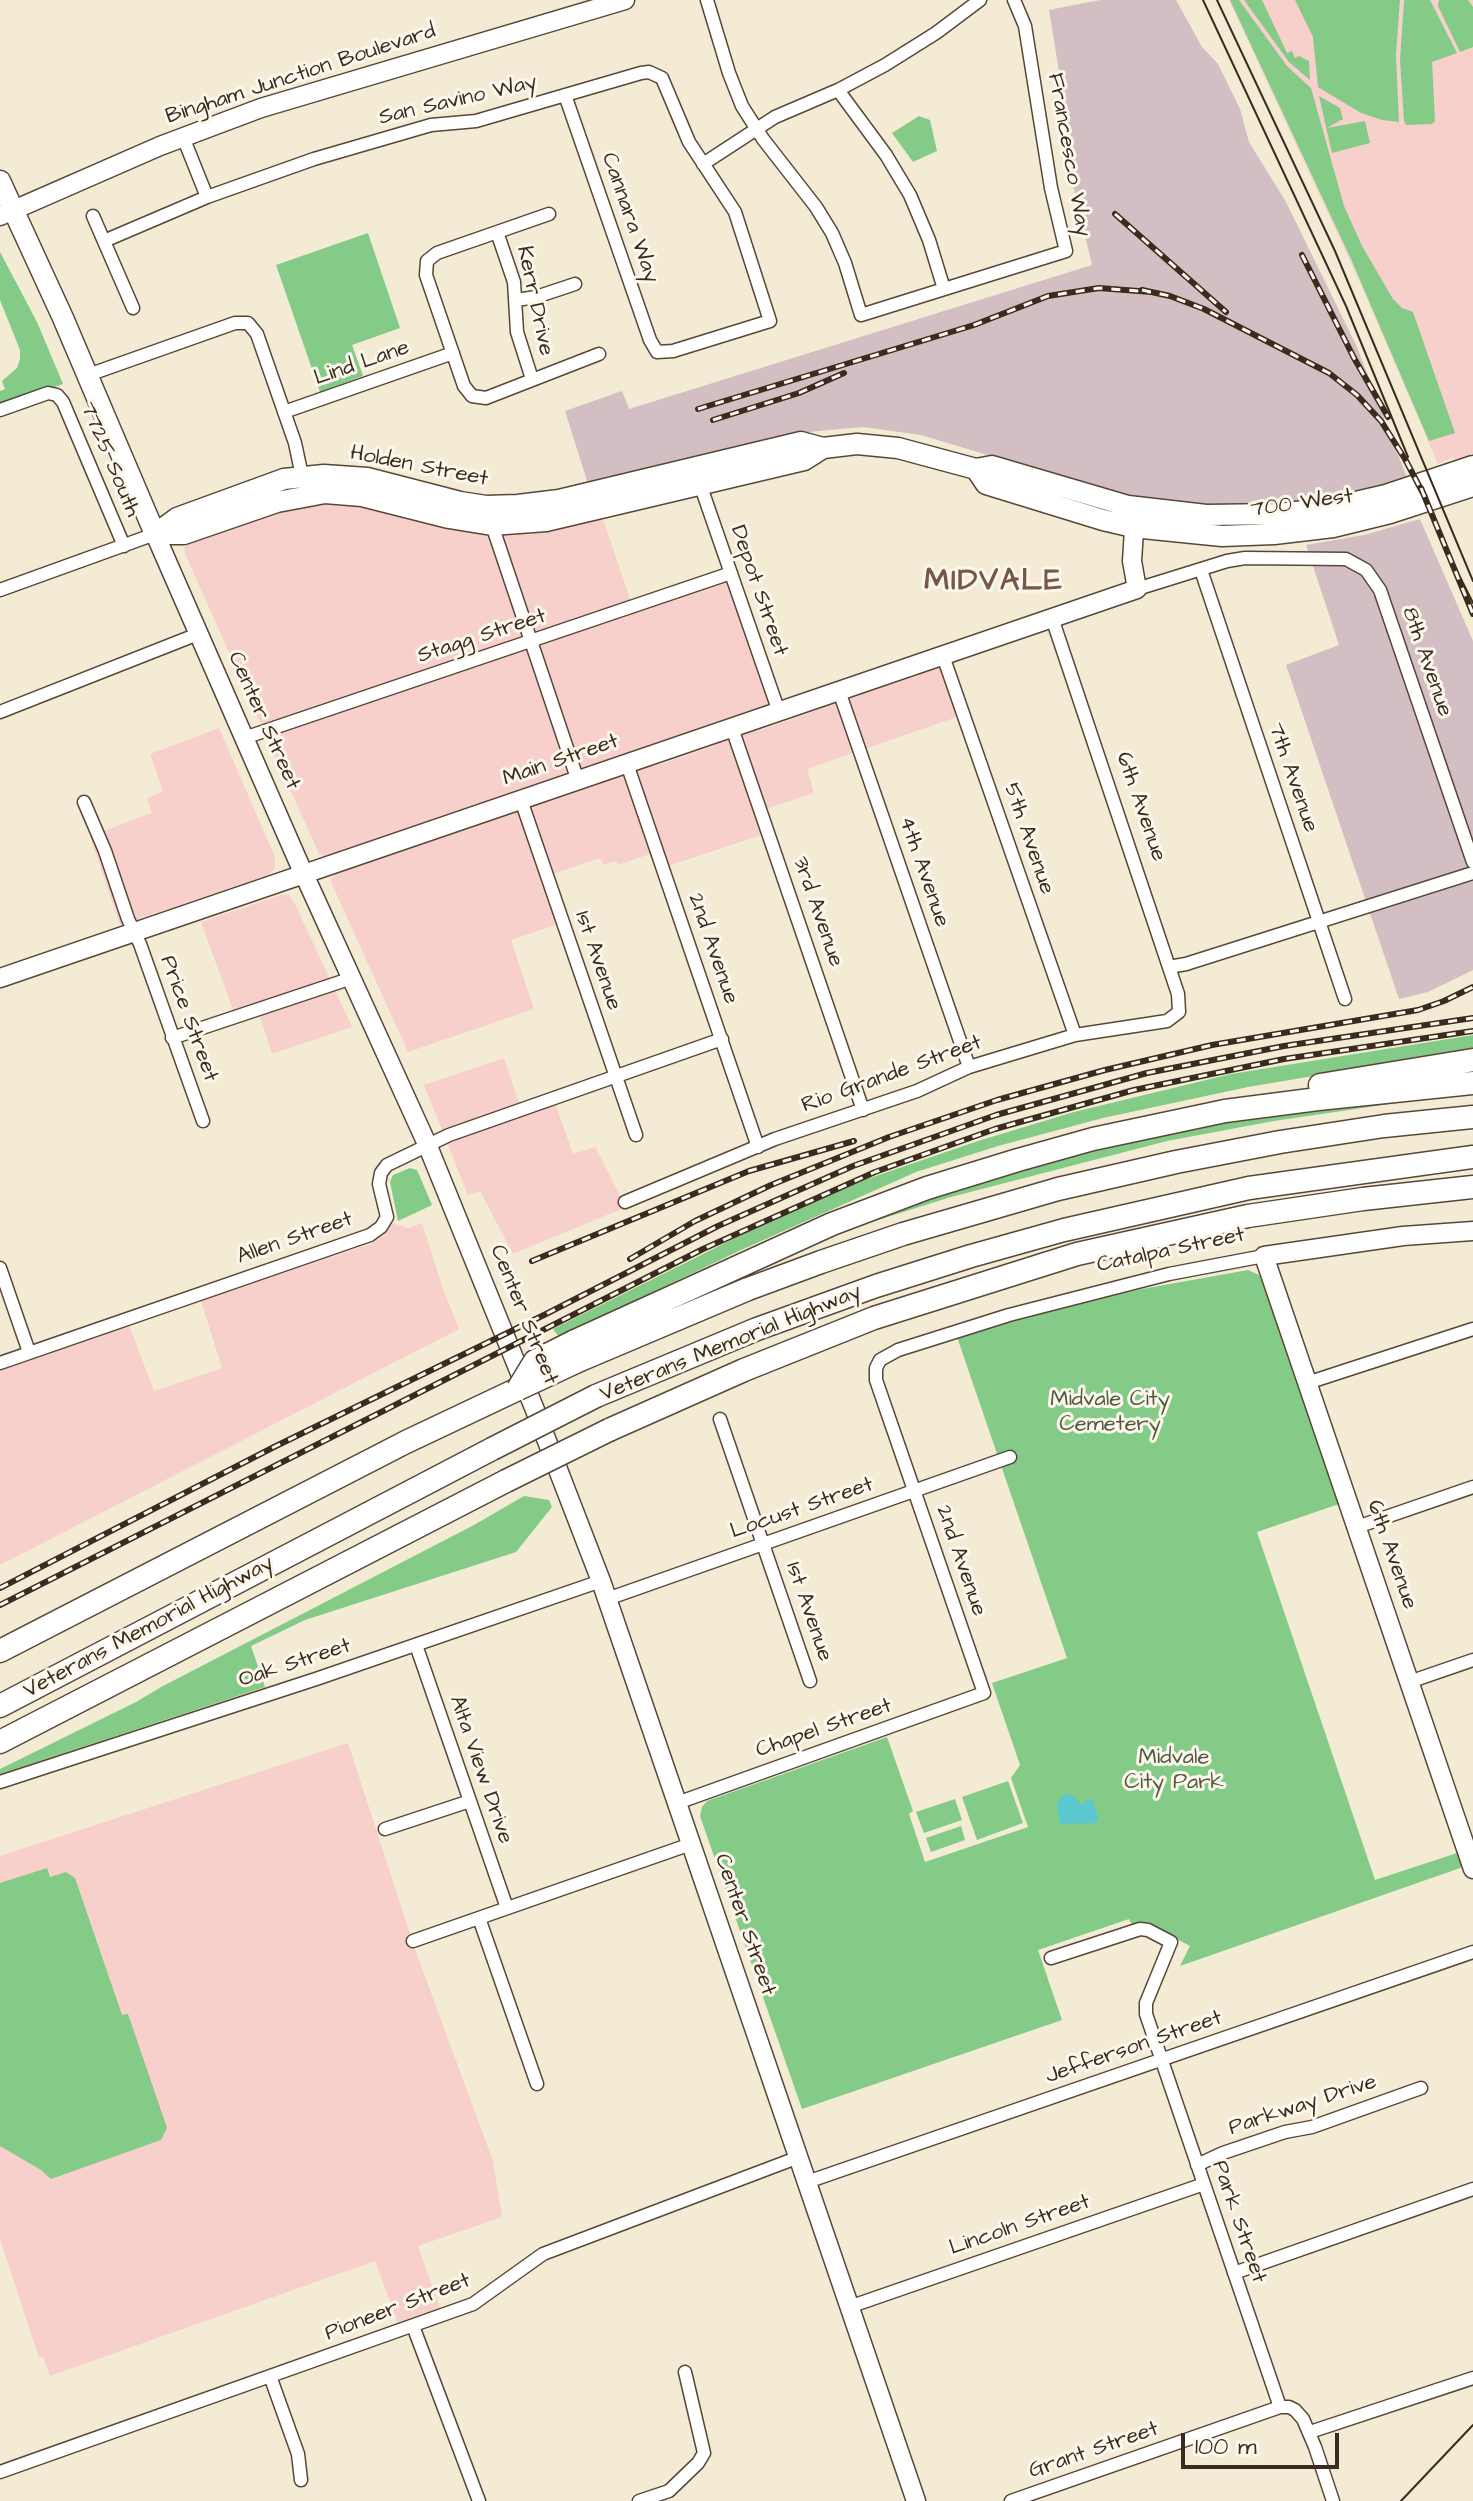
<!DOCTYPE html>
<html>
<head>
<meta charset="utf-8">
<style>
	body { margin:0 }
	#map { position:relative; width:1473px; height:2501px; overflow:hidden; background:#f3ebd4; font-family:"Architects Daughter",sans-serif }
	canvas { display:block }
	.scale { position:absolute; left:1181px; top:2433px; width:158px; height:36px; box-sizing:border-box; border:4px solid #3b2a1e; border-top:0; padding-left:10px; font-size:24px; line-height:28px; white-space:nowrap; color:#3b2a1e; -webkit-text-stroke:6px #fbf7ec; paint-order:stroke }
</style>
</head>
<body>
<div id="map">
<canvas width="1473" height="2501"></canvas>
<div class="scale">100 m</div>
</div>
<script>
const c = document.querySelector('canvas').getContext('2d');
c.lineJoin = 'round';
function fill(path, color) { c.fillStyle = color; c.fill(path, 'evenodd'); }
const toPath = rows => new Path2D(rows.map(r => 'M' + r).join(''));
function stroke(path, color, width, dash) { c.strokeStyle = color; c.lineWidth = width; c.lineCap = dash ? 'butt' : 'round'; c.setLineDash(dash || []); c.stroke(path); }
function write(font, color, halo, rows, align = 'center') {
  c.font = font + ' "Architects Daughter",sans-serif'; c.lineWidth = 6; c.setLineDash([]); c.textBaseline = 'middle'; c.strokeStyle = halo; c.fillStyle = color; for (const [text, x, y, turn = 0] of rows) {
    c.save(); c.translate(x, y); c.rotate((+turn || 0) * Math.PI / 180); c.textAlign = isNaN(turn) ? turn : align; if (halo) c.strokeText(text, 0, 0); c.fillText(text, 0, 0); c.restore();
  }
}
fill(toPath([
	[1229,0,1473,0,1473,454,1456,461,1453,457,1438,464,1357,276],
	[330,503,362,506,449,528,481,533,539,532,603,519,631,602,724,570,769,704,759,712,751,710,601,762,598,767,555,782,549,779,341,850,329,857,319,854,186,556,184,547,188,542,270,512],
	[936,666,942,672,957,717,807,769,814,793,766,809,773,831,656,870,650,854,618,865,616,861,603,865,600,858,553,874,569,920,511,940,534,1009,408,1052,331,882,331,879,337,872,479,825,499,818,504,812,542,799,548,802,606,782,609,776,650,764,655,766,714,746,716,741,752,728,758,731,818,710,821,706,918,676,920,672],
	[219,728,275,857,275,869,268,875,120,925,90,836,152,813,147,798,163,791,150,754],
	[281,895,289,895,294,902,352,1027,272,1054,256,1003,233,1010,201,922],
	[504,1058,519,1103,551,1092,573,1154,595,1147,626,1207,513,1254,480,1191,468,1195,424,1085],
	[392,1223,408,1228,422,1223,443,1289,459,1329,0,1565,0,1370,129,1325,154,1391,222,1368,201,1301,370,1244,383,1236],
	[348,1743,416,1952,493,2161,502,2217,418,2246,440,2308,398,2323,375,2261,50,2376,43,2357,39,2358,0,2239,0,1856]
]), '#f7d0cc');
fill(toPath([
	[1100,0,1176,0,1202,47,1218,64,1240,109,1249,142,1286,202,1357,347,1407,478,1363,493,1290,505,1227,508,1131,498,921,435,863,427,797,433,588,484,565,411,622,391,629,409,1092,265,1073,185,1077,182,1049,10],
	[1420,519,1473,641,1473,970,1428,992,1399,999,1286,665,1339,645,1306,545,1364,535]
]), '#d2bec3');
fill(toPath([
	[1230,0,1239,0,1287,66,1311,88,1344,206,1362,246,1393,299,1402,308,1413,312,1455,433,1429,441,1351,259],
	[1244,0,1262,0,1287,53,1292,51,1295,58,1299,56,1309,61,1310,80,1289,62],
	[1295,0,1400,0,1396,55,1399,122,1382,120,1361,113,1318,87,1313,37],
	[1404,0,1430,0,1457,53,1432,62,1435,121,1432,124,1406,125,1404,121,1400,60],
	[1439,0,1468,0,1473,7,1473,47,1460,52,1438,6],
	[1319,96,1340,108,1343,119,1327,128,1365,121,1370,143,1332,153],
	[919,116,930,120,937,151,913,162,892,133],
	[368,233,400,328,352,345,363,376,320,392,276,265],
	[0,252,37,322,63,384,0,406,0,391,5,389,2,381,17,368,20,359,20,350,0,300],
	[1473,1035,1473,1049,1248,1087,1103,1118,998,1146,916,1172,741,1250,559,1337,553,1329,767,1222,867,1179,978,1141,1074,1112,1231,1074],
	[1473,1092,1473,1095,1410,1101,1274,1121,1167,1141,951,1197,837,1233,868,1216,1051,1156,1265,1111],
	[410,1168,417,1170,432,1205,398,1221,390,1182,393,1175],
	[1248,1270,1259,1275,1264,1282,1339,1504,1257,1532,1375,1880,1457,1853,1463,1867,1180,1966,1190,1946,1151,1925,1132,1925,1129,1919,1038,1950,1062,2020,802,2109,700,1816,702,1807,707,1801,887,1737,913,1811,909,1814,925,1862,1028,1827,1011,1778,1020,1765,992,1683,1067,1658,957,1337,1055,1309,1142,1289],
	[524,1496,549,1500,552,1507,516,1552,305,1620,251,1646,265,1687,0,1774,0,1769,136,1702,163,1686,474,1525],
	[1008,1781,1023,1823,977,1840,962,1797],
	[955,1799,962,1820,924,1833,916,1812],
	[961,1826,965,1840,931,1852,926,1838],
	[47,1868,50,1877,66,1872,75,1878,122,2015,128,2014,167,2128,161,2140,51,2179,41,2170,0,2146,0,1883]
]), '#84cb87');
fill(toPath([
	[1070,1794,1083,1806,1086,1800,1092,1800,1099,1819,1095,1823,1060,1824,1057,1805,1062,1796]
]), '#5bc8cf');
const street = toPath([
	[707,0,729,73,742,106,763,139,816,207,832,233,845,263,861,315,1066,251,1051,188,1025,26,1014,0],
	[838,90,886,155,910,195,929,240,944,289],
	[183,137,207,197],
	[703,164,775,117,838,90,885,65,936,33,980,0],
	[549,214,437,253,427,261,426,275,464,386,472,396,486,398,599,354],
	[93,216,133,308],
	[497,232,514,282,517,332,532,379],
	[104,241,207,197,314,159,431,125,476,121,641,73,649,72,662,78,689,142,735,212,770,321,673,351,657,352,650,340,565,95],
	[516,300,536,297,575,284],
	[88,375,235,323,248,323,257,334,295,443,302,476],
	[0,410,48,393,57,395,63,402,124,546],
	[284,412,453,353],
	[700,484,779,712],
	[491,522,578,781],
	[1201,570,1345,999],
	[1137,589,1227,561,1245,558,1346,559,1366,570,1380,590,1473,862],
	[0,590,155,534],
	[943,656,1075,1035],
	[839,691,969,1067],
	[0,712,198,634],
	[732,728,863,1110],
	[244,738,731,573],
	[627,764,758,1147],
	[521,800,636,1135],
	[84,802,105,851,128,919,140,944,203,1121],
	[1169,967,1186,964,1473,873],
	[172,1038,352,978],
	[625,1202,775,1139,917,1091,969,1067,1075,1035,1167,1021,1179,1012,1178,994,1052,618],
	[0,1268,29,1352],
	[0,1363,370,1235,381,1227,387,1217,379,1184,381,1173,387,1165,449,1135,722,1039],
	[1307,1383,1473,1329],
	[720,1419,810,1681],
	[1357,1527,1473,1487],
	[607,1599,1010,1457],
	[416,1645,507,1908],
	[1409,1682,1473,1660],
	[0,1782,316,1679,601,1581],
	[677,1803,984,1693,876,1380,876,1368,880,1360,898,1350,1009,1315,1169,1274,1264,1256],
	[385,1829,470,1801],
	[479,1918,537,2084],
	[413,1941,691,1844],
	[1051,1958,1140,1929,1148,1930,1171,1942,1146,2003,1146,2014,1280,2407,1289,2407,1295,2410,1303,2419,1315,2447,1333,2501],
	[1197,2165,1223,2153,1285,2132,1312,2127,1421,2088],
	[807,2182,1473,1952],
	[1234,2273,1473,2189],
	[849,2307,1204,2184],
	[413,2326,479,2501],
	[270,2376,298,2454,301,2480],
	[1310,2432,1473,2378],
	[0,2472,473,2304,543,2254,799,2157],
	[639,2501,669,2491,698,2463,704,2453,685,2372],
	[1011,2501,1280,2407]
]);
const secondary = toPath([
	[0,216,160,146,261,108,625,0],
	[155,534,298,861,427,1144,535,1410,601,1581,916,2501],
	[0,978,1137,589,1132,561,1135,515],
	[1473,1231,1403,1236,1264,1256,1473,1869]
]);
const primary = toPath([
	[0,181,63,318,155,534],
	[976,469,986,484,1103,520,1133,527,1222,536,1274,534,1333,527,1390,513,1473,486],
	[155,534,177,518,284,479,324,475,367,478,460,502,486,506,518,505,559,500,801,442,823,448,857,444,898,448,976,469,992,466,1128,506,1206,515,1279,514,1330,508,1386,495,1473,466],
	[155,534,184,534,277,502,325,493,362,496,449,518,492,525,546,521,804,460,823,448]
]);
const highway = toPath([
	[1320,1085,1473,1060],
	[573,1342,832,1224,927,1188,1018,1160,1093,1139,1225,1111,1318,1099,1473,1083],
	[580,1360,748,1289,821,1262,903,1234,1058,1189,1176,1162,1280,1142,1384,1126,1473,1117],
	[596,1396,757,1329,876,1286,971,1256,1064,1230,1249,1188,1473,1157],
	[609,1430,744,1370,874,1318,1077,1254,1248,1216,1363,1199,1473,1187],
	[0,1651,406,1442,518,1389],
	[0,1706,492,1449],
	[0,1742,506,1481]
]);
stroke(street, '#574739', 15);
stroke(secondary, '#574739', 21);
stroke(primary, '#574739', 23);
stroke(highway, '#574739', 25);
stroke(street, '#fff', 12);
stroke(secondary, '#fff', 18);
stroke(primary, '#fff', 20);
stroke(highway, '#fff', 22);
stroke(toPath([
	[1203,0,1346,306,1408,457],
	[1217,0,1335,251,1473,581],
	[1457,571,1473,603],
	[1401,2501,1473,2425]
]), '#3b2a1e', 2);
const rail = toPath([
	[1115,214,1226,312],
	[1302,255,1354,358,1388,417],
	[1142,290,1170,296,1204,309,1329,373,1357,395,1381,421,1405,459,1425,497],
	[698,409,974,325,1048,296,1099,288,1151,292],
	[713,420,799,393,844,373],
	[1421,488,1473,614],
	[630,1259,695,1221,771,1185,889,1137,997,1100,1105,1070,1212,1045,1418,1010,1444,1001,1473,987],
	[532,1261,749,1171,854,1141],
	[0,1588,274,1447,546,1314,718,1226,853,1166,996,1115,1147,1073,1284,1046,1473,1018],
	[0,1605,703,1249,875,1172,995,1129,1134,1090,1284,1059,1473,1031]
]);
stroke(rail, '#3b2a1e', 6);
stroke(rail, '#fbf7ec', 3, [9]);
const highwayBridge = toPath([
	[518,1389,535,1361,573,1342],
	[518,1389,580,1360],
	[492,1449,596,1396],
	[506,1481,609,1430]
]);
stroke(highwayBridge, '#574739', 25, []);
stroke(highwayBridge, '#fff', 22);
write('22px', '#3b2a1e', '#fbf7ec', [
	["Bingham Junction Boulevard",301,75,-18],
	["San Savino Way",458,101,-13],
	["Francesco Way",1068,155,80],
	["Cannara Way",629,218,71],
	["Kerr Drive",534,301,78],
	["Lind Lane",362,364,-19],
	["7725 South",109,460,67],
	["Holden Street",419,467,11],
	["700 West",1302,504,-8],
	["Depot Street",758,591,71],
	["Stagg Street",482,637,-18],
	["8th Avenue",1426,662,71],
	["Center Street",263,721,66],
	["Main Street",561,761,-19],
	["7th Avenue",1292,778,71],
	["6th Avenue",1140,807,71],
	["5th Avenue",1028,839,71],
	["4th Avenue",923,872,71],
	["3rd Avenue",817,912,71],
	["2nd Avenue",712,949,71],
	["1st Avenue",597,961,71],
	["Price Street",188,1019,70],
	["Rio Grande Street",892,1075,-20],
	["Allen Street",295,1239,-19],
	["Catalpa Street",1171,1251,-12],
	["Center Street",523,1315,68],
	["Veterans Memorial Highway",731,1344,-22],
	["Locust Street",802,1509,-19],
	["6th Avenue",1391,1555,71],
	["2nd Avenue",960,1561,71],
	["1st Avenue",808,1612,71],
	["Veterans Memorial Highway",149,1628,-28],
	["Oak Street",295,1664,-18],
	["Chapel Street",824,1729,-19],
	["Alta View Drive",480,1770,71],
	["Center Street",744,1925,71],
	["Jefferson Street",1134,2048,-19],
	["Parkway Drive",1303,2106,-18],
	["Park Street",1238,2222,71],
	["Lincoln Street",1020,2226,-19],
	["Pioneer Street",398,2308,-21],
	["Grant Street",1094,2451,-19]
]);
write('22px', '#515a3e', '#fbf7ec', [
	["Midvale City",1110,1400],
	["Cemetery",1110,1425],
	["Midvale",1174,1758],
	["City Park",1174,1783]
]);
c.letterSpacing = '2px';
write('bold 30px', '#775746', '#fbf7ec', [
	["MIDVALE",994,583]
]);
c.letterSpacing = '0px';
</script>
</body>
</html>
